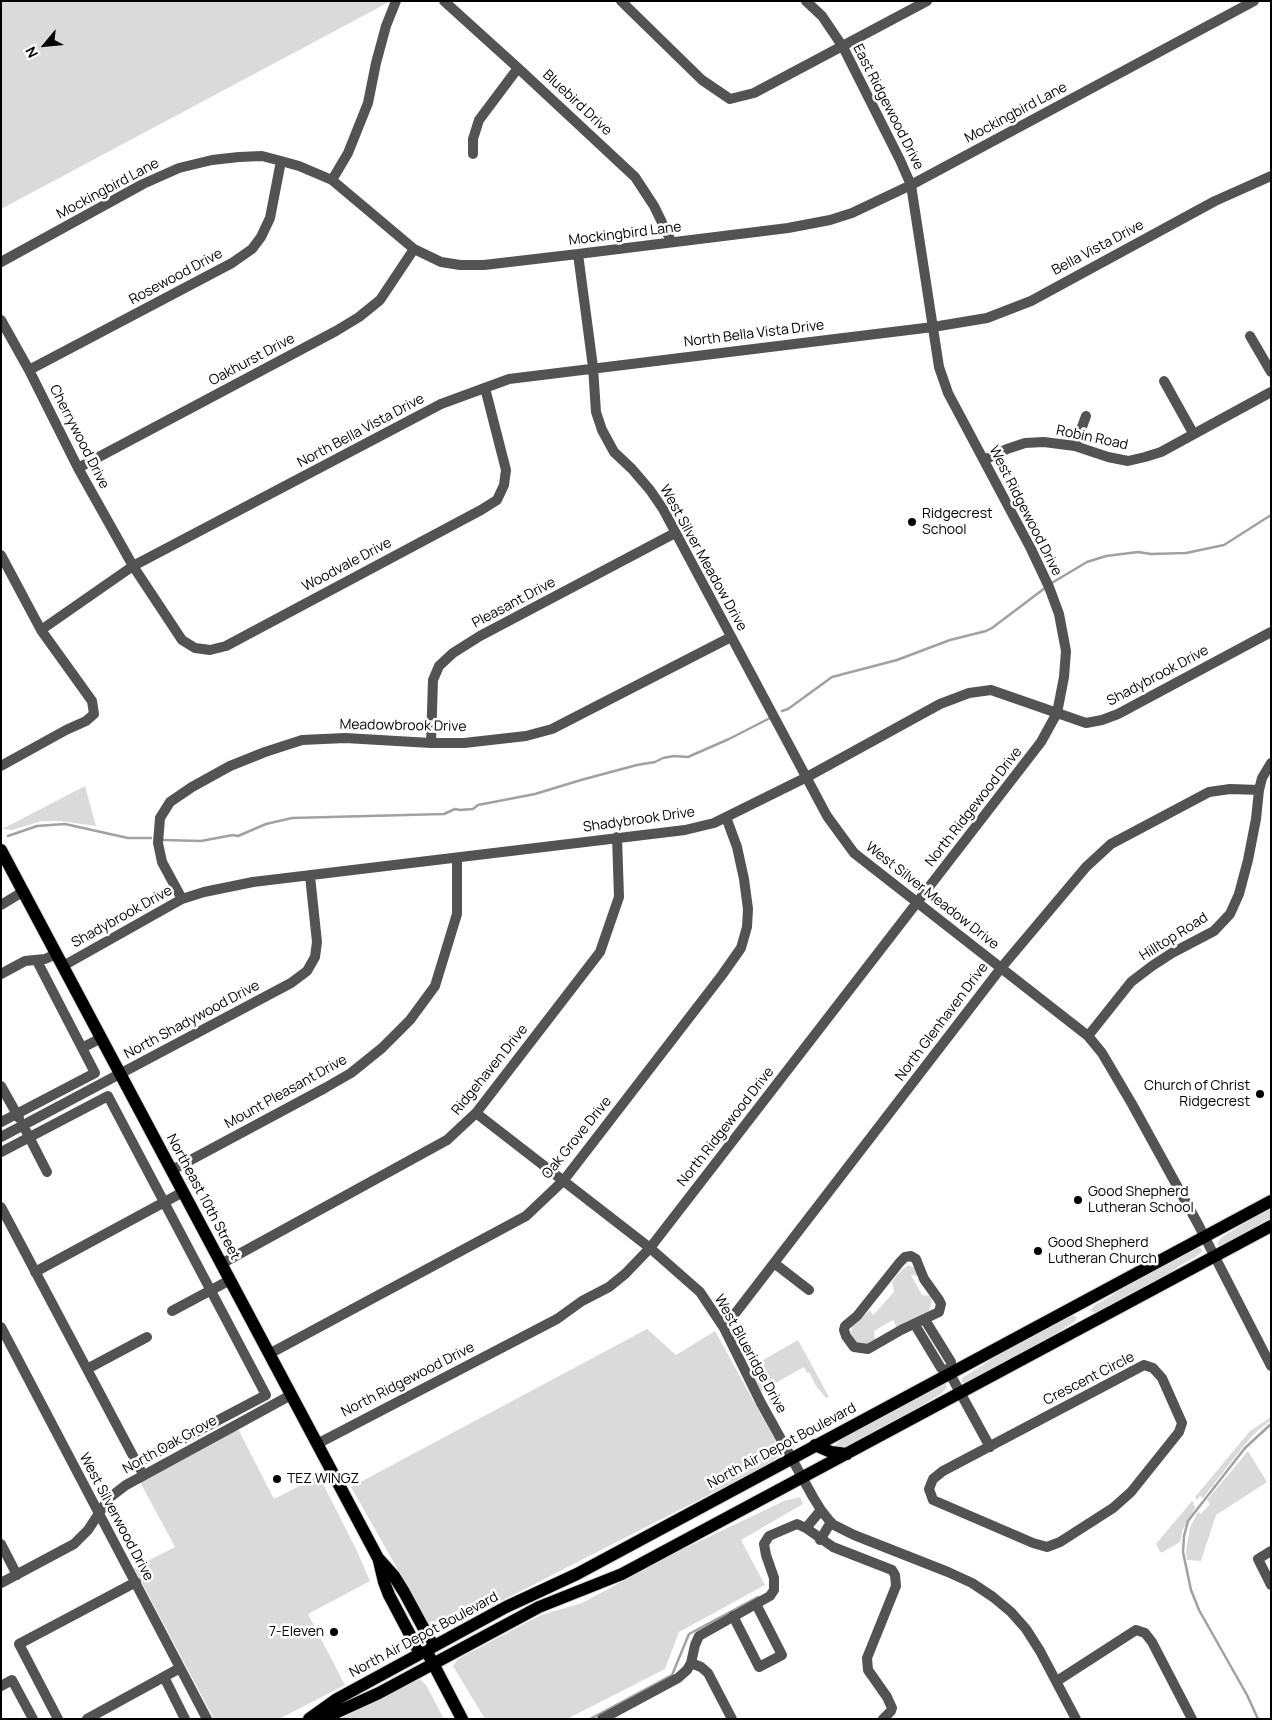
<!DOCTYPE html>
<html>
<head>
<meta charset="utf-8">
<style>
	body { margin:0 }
	#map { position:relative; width:1272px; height:1720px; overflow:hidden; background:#fff; font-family:Manrope,sans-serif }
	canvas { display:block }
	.frame { position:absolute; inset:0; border:2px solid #000; pointer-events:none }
	.north { position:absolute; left:20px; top:20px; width:50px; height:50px; -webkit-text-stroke:4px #fff; paint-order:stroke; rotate:242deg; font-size:14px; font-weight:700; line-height:20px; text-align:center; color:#000 }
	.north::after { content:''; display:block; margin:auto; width:18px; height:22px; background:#000; clip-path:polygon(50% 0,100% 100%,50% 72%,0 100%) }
</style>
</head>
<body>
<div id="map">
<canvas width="1272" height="1720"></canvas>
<div class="frame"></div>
<div class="north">N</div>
</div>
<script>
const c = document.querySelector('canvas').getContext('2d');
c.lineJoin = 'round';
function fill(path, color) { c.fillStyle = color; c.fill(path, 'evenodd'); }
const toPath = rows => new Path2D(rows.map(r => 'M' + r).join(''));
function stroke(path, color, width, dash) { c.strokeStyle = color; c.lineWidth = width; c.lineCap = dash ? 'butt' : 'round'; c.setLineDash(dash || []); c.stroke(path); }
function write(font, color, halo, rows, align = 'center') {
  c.font = font + ' Manrope,sans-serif'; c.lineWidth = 5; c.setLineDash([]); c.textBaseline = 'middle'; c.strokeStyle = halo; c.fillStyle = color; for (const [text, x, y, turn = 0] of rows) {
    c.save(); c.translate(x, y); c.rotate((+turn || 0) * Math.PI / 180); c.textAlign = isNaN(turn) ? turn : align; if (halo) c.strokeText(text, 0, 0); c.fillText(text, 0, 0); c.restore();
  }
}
fill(toPath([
	[1,1,391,1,1,209],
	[85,786,96,826,60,821,42,821,12,830,2,829],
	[1271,1207,1271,1221,1228,1245,1219,1246,1217,1243,1222,1237],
	[1199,1248,1201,1248,1202,1251,1197,1256,1179,1266,1165,1277,1099,1313,1090,1311,1095,1305,1111,1296,1125,1286,1193,1249],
	[908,1265,916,1268,919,1276,911,1275,922,1295,930,1296,932,1301,929,1311,897,1328,893,1320,874,1331,875,1339,867,1345,861,1345,856,1342,851,1333,852,1327,870,1310,873,1315,894,1292,892,1282,898,1274],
	[1070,1315,1077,1317,1075,1321,1048,1339,967,1383,963,1383,962,1381,962,1378,986,1363,1003,1350],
	[647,1329,676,1355,715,1331,780,1449,779,1456,769,1464,435,1635,351,1487],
	[798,1340,829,1397,826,1398,816,1386,809,1372,807,1373,804,1367,761,1391,749,1368],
	[945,1383,947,1387,942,1393,906,1415,846,1447,834,1446,846,1435],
	[1271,1417,1271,1420,1254,1434,1242,1448,1203,1498,1200,1496,1197,1500,1195,1497,1250,1431],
	[238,1429,274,1499,319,1476,356,1549,370,1581,308,1614,345,1685,279,1719,214,1719,134,1568,175,1547,140,1482],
	[1248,1451,1267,1482,1216,1515,1201,1561,1187,1560,1186,1550,1190,1527,1198,1512,1201,1514,1210,1504,1207,1500],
	[800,1497,803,1504,741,1540,765,1585,679,1632,665,1669,567,1719,485,1719,453,1666,458,1659,541,1615,582,1603,679,1551,784,1501],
	[1192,1501,1194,1503,1193,1505,1196,1507,1183,1529,1180,1542,1161,1553,1156,1544],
	[419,1678,426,1685,444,1719,340,1719]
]), '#dadada');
stroke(toPath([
	[1050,584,1087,562,1106,556,1138,552,1151,554,1186,553,1224,545,1271,515],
	[782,711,788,709,832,677,897,660,950,640,986,631,992,628,1045,588],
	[8,836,37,826,65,824,128,838,151,838],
	[164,840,201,841,233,835,238,836,266,824,292,818,444,814,455,809,460,810,473,809,478,805,535,794,581,780,637,765,655,762,663,758,674,756,688,757,729,739,770,718],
	[590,1719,672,1675,689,1634,758,1597],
	[1258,1719,1247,1695,1199,1610,1191,1590,1183,1552,1184,1536,1188,1521,1245,1448,1271,1424]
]), '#a1a1a1', 2.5);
const major = toPath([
	[1,850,378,1558,394,1576,404,1592,430,1640,426,1650],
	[815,1445,831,1452,847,1454],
	[379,1561,384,1582,389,1595,417,1648,426,1650,462,1719],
	[309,1719,337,1699,438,1644,506,1607,577,1574,1271,1201],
	[322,1719,379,1693,539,1607,622,1574,1271,1226]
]);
stroke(major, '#dbdbdb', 14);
stroke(toPath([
	[444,1,518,68,635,177,654,206,671,241],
	[621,1,702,80,730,99,754,93,927,1],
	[473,154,473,139,479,120,518,68],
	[332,180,348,153,368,103,376,63,386,26,396,1],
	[578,254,593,367,596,412,602,430,614,452,632,469,650,490,663,509,827,816,854,853,1088,1036,1102,1053,1132,1104,1198,1224,1271,1366],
	[1,262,143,184,179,168,212,160,239,157,262,156,281,161,299,166,332,180,414,249,441,262,460,265,484,265,578,254,788,228,830,220,852,213,911,185,1254,1],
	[1,320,29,370,78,468,133,566,182,640,195,648,210,650,226,646,481,510,497,500,504,485,506,470,485,388],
	[1250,336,1271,372],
	[29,370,232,263,252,249,261,237,270,218,281,161],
	[1164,381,1193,433],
	[1075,446,1086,416],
	[984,460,1007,449,1025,443,1044,442,1075,446,1108,457,1128,461,1145,457,1161,452,1271,392],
	[78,468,336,331,359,317,380,300,414,249],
	[1,555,41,630],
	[431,743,433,680,439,666,453,653,480,636,675,533],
	[1,766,66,730,86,721,94,714,92,701,41,630,133,566,441,404,509,379,933,327,987,318,1031,301,1215,201,1271,176],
	[182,899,162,862,158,843,160,818,170,802,192,787,230,766,265,752,302,740,345,738,431,743,464,743,526,736,552,729,731,637],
	[1,905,24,891],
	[63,966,182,899,204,892,253,882,685,830,714,823,807,777,940,704,969,693,991,690,1086,723,1102,720,1118,714,1271,632],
	[1,974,25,961,45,959,56,954],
	[1088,1036,1131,982,1152,966,1172,953,1214,931,1230,914,1239,894,1248,860,1256,819,1259,790],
	[82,1048,101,1038],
	[1,1086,19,1118],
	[476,1113,650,1248,700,1292,724,1328,761,1403,813,1497,821,1510,832,1524,854,1535,948,1572,972,1583,993,1597,1011,1612,1026,1629,1040,1651,1076,1719],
	[1,1122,95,1073,37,961],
	[26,1131,47,1172],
	[1,1137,291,983,307,971,315,957,317,942,310,876],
	[1,1152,108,1096,266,1395,137,1463],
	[172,1170,325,1088,351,1073,382,1048,410,1020,435,986,457,914,457,858],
	[1,1207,140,1469],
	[911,1256,916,1259,924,1279,939,1300,941,1304,939,1312,901,1330,868,1349,854,1347,846,1336,844,1330,845,1326,857,1316,900,1262,905,1257,911,1256],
	[774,1263,809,1290],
	[221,1264,447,1140,476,1113,600,952,619,897,617,837],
	[35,1272,183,1192],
	[172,1311,230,1280],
	[925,1320,951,1362,950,1374],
	[915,1325,941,1368,950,1374],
	[1,1327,207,1719],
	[724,1328,1001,968,1086,867,1111,844,1209,792,1230,789,1259,790,1262,778,1271,763],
	[269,1354,526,1216,564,1180,722,975,741,948,747,927,748,909,744,879,737,847,726,817],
	[1144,1365,1153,1368,1162,1378,1182,1423,1179,1432,1131,1492,1113,1508,1060,1542,1047,1547,1033,1543,933,1500,929,1489,933,1479,943,1471,1144,1365],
	[87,1369,147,1337],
	[950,1374,990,1447],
	[317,1444,557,1319,582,1301,609,1287,625,1274,650,1248,1041,742,1057,713,1064,677,1066,651,1059,614,1049,587,1031,549,948,393,939,367,911,185,900,160,843,47,822,16,806,1],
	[806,1528,821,1510],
	[820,1540,831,1522],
	[1,1544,17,1575],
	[1271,1551,1258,1559,1271,1585],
	[1,1583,74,1544,88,1530,109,1498,126,1485,291,1395],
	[733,1616,759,1667,782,1655,756,1604],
	[691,1663,701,1667,708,1673,732,1719],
	[164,1677,185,1719],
	[1057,1681,1136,1630,1145,1633,1152,1642,1192,1719],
	[1,1686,12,1680,33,1719],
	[58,1719,19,1644,136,1582],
	[87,1719,180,1668],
	[602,1719,678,1678,687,1670,691,1663,695,1645,699,1636,770,1596,774,1590,774,1578,766,1555,764,1544,769,1536,797,1524,806,1528,833,1547,892,1570,895,1575,896,1586,867,1658,868,1670,887,1697,892,1708,891,1711,883,1719]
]), '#535353', 10);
stroke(major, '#000', 12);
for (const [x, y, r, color] of [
	[912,522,5,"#000"],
	[1260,1094,5,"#000"],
	[1078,1200,5,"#000"],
	[1038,1251,5,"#000"],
	[277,1479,5,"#000"],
	[334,1632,5,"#000"]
]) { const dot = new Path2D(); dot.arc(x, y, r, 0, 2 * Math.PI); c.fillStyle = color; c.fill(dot); stroke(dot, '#fff', 2); }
write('14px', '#000', '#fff', [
	["Bluebird Drive",577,103,43],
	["East Ridgewood Drive",888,107,63],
	["Mockingbird Lane",1016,113,-28],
	["Mockingbird Lane",108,189,-28],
	["Mockingbird Lane",625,234,-7],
	["Bella Vista Drive",1098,248,-28],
	["Rosewood Drive",176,277,-28],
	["North Bella Vista Drive",754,334,-7],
	["Oakhurst Drive",252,360,-28],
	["North Bella Vista Drive",361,431,-28],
	["Cherrywood Drive",79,437,63],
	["Robin Road",1092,438,12],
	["West Ridgewood Drive",1025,511,63],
	["West Silver Meadow Drive",703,558,61],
	["Woodvale Drive",347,565,-28],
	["Pleasant Drive",514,603,-28],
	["Shadybrook Drive",1158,676,-28],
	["Meadowbrook Drive",403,726,1],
	["North Ridgewood Drive",974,807,-52],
	["Shadybrook Drive",639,820,-8],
	["West Silver Meadow Drive",932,896,38],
	["Shadybrook Drive",122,917,-29],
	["Hilltop Road",1174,937,-32],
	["North Shadywood Drive",192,1020,-28],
	["North Glenhaven Drive",942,1022,-53],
	["Ridgehaven Drive",490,1070,-51],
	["Mount Pleasant Drive",286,1092,-29],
	["North Ridgewood Drive",726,1127,-52],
	["Oak Grove Drive",577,1138,-51],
	["Northeast 10th Street",203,1197,62],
	["West Blueridge Drive",750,1354,61],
	["Crescent Circle",1089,1379,-27],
	["North Ridgewood Drive",408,1380,-27],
	["North Oak Grove",170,1445,-29],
	["North Air Depot Boulevard",782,1446,-28],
	["West Silverwood Drive",116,1517,62],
	["North Air Depot Boulevard",424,1635,-28]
]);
write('14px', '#000', '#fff', [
	["Ridgecrest",922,514],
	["School",922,530],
	["Church of Christ",1250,1086,"right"],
	["Ridgecrest",1250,1102,"right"],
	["Good Shepherd",1088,1192],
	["Lutheran School",1088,1208],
	["Good Shepherd",1048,1243],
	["Lutheran Church",1048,1259],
	["TEZ WINGZ",287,1479],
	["7-Eleven",324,1632,"right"]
], 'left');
</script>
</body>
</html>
